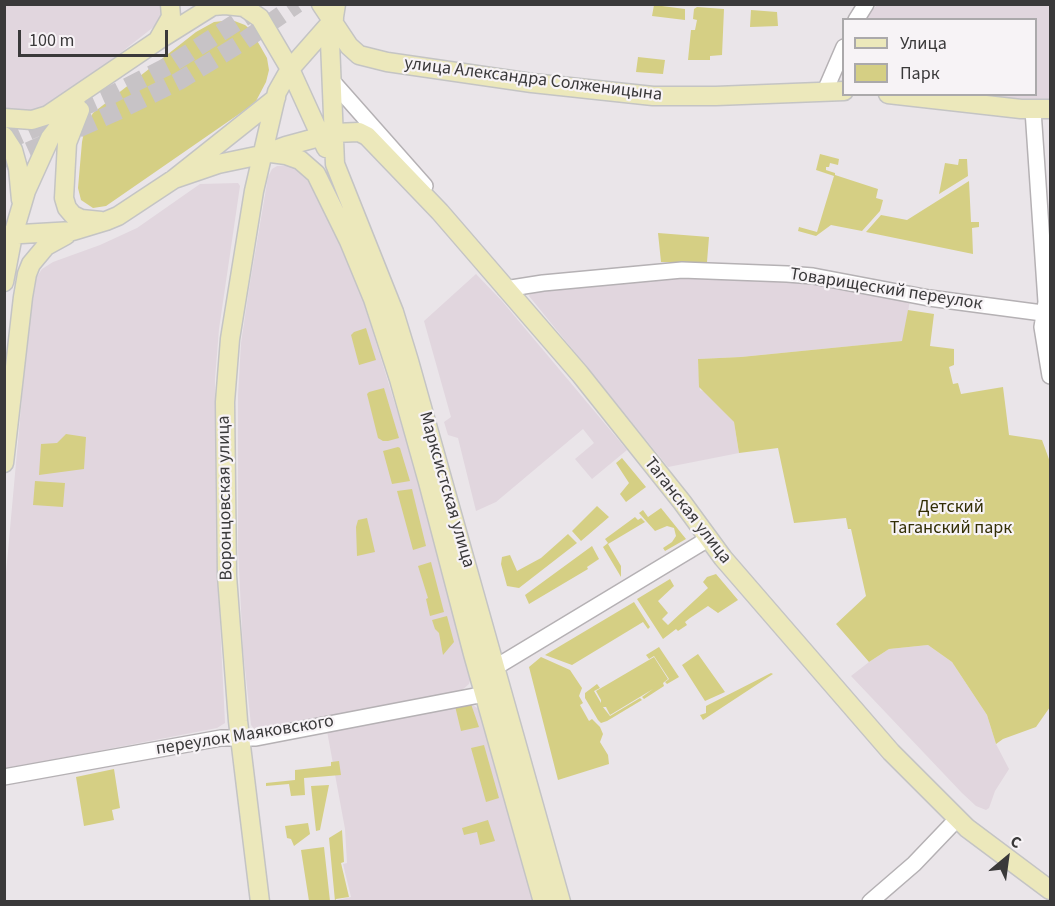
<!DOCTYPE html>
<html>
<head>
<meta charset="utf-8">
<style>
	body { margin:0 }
	#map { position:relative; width:1055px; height:906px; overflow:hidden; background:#eae5e9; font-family:"Source Sans 3",sans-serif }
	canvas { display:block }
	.frame { position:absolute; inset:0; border:6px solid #3a393a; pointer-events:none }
	.legend { position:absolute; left:842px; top:18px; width:195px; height:78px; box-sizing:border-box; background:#f7f3f6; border:2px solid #aba9ab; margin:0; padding:8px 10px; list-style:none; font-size:18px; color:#3a393a }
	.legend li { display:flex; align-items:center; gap:12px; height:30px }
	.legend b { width:30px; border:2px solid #aba9ab }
	.north { position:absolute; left:977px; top:828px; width:60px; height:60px; -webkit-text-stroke:4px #f7f3f6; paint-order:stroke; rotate:29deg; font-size:16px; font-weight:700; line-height:24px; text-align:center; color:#3a393a }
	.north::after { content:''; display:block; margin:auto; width:21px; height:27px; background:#3a393a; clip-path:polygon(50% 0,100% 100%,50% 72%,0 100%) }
	.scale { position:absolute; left:18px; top:30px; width:150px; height:27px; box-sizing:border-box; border:3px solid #3a393a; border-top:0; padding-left:8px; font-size:18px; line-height:21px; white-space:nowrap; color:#3a393a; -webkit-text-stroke:4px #f7f3f6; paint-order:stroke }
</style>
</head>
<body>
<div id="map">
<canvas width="1055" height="906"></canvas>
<div class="frame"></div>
<ul class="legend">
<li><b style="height:8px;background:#ece8bb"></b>Улица</li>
<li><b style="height:16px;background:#d5cf84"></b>Парк</li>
</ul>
<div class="north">С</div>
<div class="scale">100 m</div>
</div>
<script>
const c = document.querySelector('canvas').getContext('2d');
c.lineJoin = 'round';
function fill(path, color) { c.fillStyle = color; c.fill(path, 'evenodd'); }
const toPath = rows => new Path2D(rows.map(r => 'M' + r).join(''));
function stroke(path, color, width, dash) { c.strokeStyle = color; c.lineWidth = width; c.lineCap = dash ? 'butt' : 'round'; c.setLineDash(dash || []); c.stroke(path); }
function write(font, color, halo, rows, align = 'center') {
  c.font = font + ' "Source Sans 3",sans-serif'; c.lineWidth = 4.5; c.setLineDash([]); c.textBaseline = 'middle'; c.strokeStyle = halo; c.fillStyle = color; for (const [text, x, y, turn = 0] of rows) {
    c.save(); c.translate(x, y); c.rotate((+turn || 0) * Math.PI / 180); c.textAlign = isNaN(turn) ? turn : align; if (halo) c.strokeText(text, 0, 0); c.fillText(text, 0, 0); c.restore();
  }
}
fill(toPath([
	[4,5,161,5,163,14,160,22,64,97,59,96,37,113,5,110],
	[877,5,1050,5,1050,102,1022,101,966,95,1036,94,1036,20,863,20],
	[290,165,298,167,313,188,328,215,361,294,417,475,471,677,469,684,460,692,261,731,255,730,251,725,243,650,238,549,238,395,241,343,249,289,268,177,272,169,277,166],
	[238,183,240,186,219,329,215,379,216,542,225,723,217,728,5,769,5,584,31,298,36,278,42,269,53,262,100,245,137,228,200,184],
	[476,274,502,301,627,450,592,479,575,459,594,443,583,429,496,502,476,511,458,438,448,435,444,422,451,417,424,321],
	[681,277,813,281,910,300,903,341,741,357,698,359,700,390,706,392,734,422,739,453,668,467,529,296,531,292],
	[928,645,952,662,987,715,996,744,1009,769,995,791,989,808,986,810,976,806,962,793,851,676,869,662,889,649],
	[471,704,482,711,534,901,338,901,337,900,351,897,343,864,347,863,345,829,327,731]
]), '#e1d6de');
fill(toPath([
	[654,5,685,9,685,20,652,16],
	[697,7,724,9,722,55,710,56,710,60,688,60,691,30,695,30,697,20,693,19,694,9],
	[751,10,777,12,778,26,750,27],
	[232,20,245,25,251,30,267,58,269,70,266,82,255,103,106,206,93,208,81,200,78,188,82,142,85,127,93,113,196,32,214,22],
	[638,57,665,60,663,74,636,72],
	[820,154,839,159,838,165,830,163,829,167,826,167,826,170,835,173,835,175,878,189,876,198,883,200,880,211,862,231,831,225,816,236,798,231,799,227,817,232,834,176,816,170],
	[959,159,967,159,968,176,939,194,945,163,958,165],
	[969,181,971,222,979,222,979,227,972,228,973,254,866,232,881,215,907,220],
	[658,233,709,237,707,262,661,262],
	[908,310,934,314,930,346,954,349,954,365,949,367,953,384,958,383,961,394,1003,387,1009,435,1042,440,1050,462,1050,707,1036,727,1003,739,996,744,987,715,952,662,928,645,889,649,869,662,836,624,866,596,851,529,848,529,846,518,794,523,778,448,739,453,734,422,699,387,698,359,741,357,902,341],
	[366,328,376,360,359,365,351,335,354,332],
	[384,388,399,438,388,441,383,441,378,438,367,394,369,392],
	[66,434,86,437,84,469,39,475,41,444,57,443],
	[398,447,400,448,410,481,392,484,383,451],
	[622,458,646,487,626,502,620,494,629,483,616,463],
	[35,481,65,483,63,507,33,505],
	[412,489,426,546,413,550,397,491],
	[597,506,609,517,581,541,572,531],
	[661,508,686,539,665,551,663,548,672,542,676,536,674,528,667,526,655,531,639,513,643,510,648,517],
	[635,517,638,520,641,518,645,522,608,544,621,566,621,577,603,547,608,543,605,539],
	[367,518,375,552,357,556,356,527,358,520],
	[568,534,577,543,519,588,507,586,501,564,502,557,510,555,517,571,541,558],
	[592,546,599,559,587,567,588,569,529,604,525,595],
	[431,562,444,612,430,616,426,599,428,598,418,566],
	[716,574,738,600,718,613,708,606,690,618,685,622,687,625,678,631,676,629,663,639,637,599,670,579,674,586,658,601,668,613,662,619,668,625,708,588,703,582,707,577],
	[634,602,650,627,648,629,643,622,572,665,545,655],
	[447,616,454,642,443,655,439,633,435,629,432,620],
	[659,647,679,677,667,684,665,682,669,679,654,656,649,659,646,655],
	[698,654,725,692,705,701,682,665],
	[541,657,570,670,582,688,579,696,583,703,580,705,589,721,592,719,600,727,603,734,600,742,608,755,609,764,558,780,529,667],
	[654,657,668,679,663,683,664,686,644,699,642,697,653,689,610,715,606,707,603,707,610,716,640,698,642,700,607,721,601,723,598,720,585,698,585,693,597,684,600,688,594,691,601,703,601,700,596,691],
	[771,673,773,674,703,720,700,715,706,713,706,706],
	[471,704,479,727,461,731,455,706],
	[484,745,499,798,486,802,471,748],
	[339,761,341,775,304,778,305,795,291,796,289,784,266,786,266,783,295,780,295,770,331,766,331,762],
	[114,769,120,808,112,810,114,820,84,826,76,777],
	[329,785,320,830,316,831,311,786],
	[488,820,495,841,480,845,477,832,464,835,462,828],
	[308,823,310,834,294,846,291,839,287,838,285,826],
	[342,830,344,862,341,863,349,897,336,899,335,901,329,838],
	[324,847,330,901,309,901,301,850]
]), '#d5cf84');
stroke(toPath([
	[4,142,113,94,170,65,265,4],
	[4,162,120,110,179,81,241,43,297,4]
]), '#c7c3c6', 18, [18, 9]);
const minor = toPath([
	[856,20,866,4],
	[333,82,425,186],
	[825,91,844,47],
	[1033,110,1046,302,1042,327,1050,376],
	[505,289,543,283,682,270,787,274,813,276,929,298,1050,314],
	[496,667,708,539],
	[4,777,221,738,256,738,485,694],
	[870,902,914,864,957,819]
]);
const major = toPath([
	[321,4,349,46,359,55,387,62,532,83,653,96,716,96,844,91],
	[336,4,330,42,335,164,394,312,409,361,561,902],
	[213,6,225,5,244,7,260,18,290,69,326,148],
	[159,38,171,17,170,4],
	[888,94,1021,109,1050,109],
	[80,110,67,143,64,198,67,208,73,215,81,219,101,221],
	[4,118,32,120,48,115,157,41,216,4],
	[4,136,13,150,18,168,21,200],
	[271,153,286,155,300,160,316,174,349,241,373,299,399,379,428,482,473,654,543,902],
	[174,179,218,164,261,155,286,146,334,133,359,132,367,136,440,212,580,374,682,502,723,558,891,752,967,828,1050,890],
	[4,235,73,231,106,221,118,216,174,179,276,98],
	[4,282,13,235,26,191,50,138,76,104],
	[4,463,23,297,27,274,31,264,46,246,66,235],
	[260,902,238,721,227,576,225,402,230,339,254,191,277,92,290,69,334,19]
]);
stroke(minor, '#b5b1b4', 18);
stroke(major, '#c4c4c4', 21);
stroke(minor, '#fff', 15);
stroke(major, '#ece8bb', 18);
write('18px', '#3a393a', '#f7f3f6', [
	["улица Александра Солженицына",533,80,7],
	["Товарищеский переулок",886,290,9],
	["Марксистская улица",446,490,74],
	["Воронцовская улица",226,498,-91],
	["Таганская улица",687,511,52],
	["переулок Маяковского",245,736,-9]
]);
write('18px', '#322e05', '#f7f3f6', [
	["Детский",951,508],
	["Таганский парк",951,529]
]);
</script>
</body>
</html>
